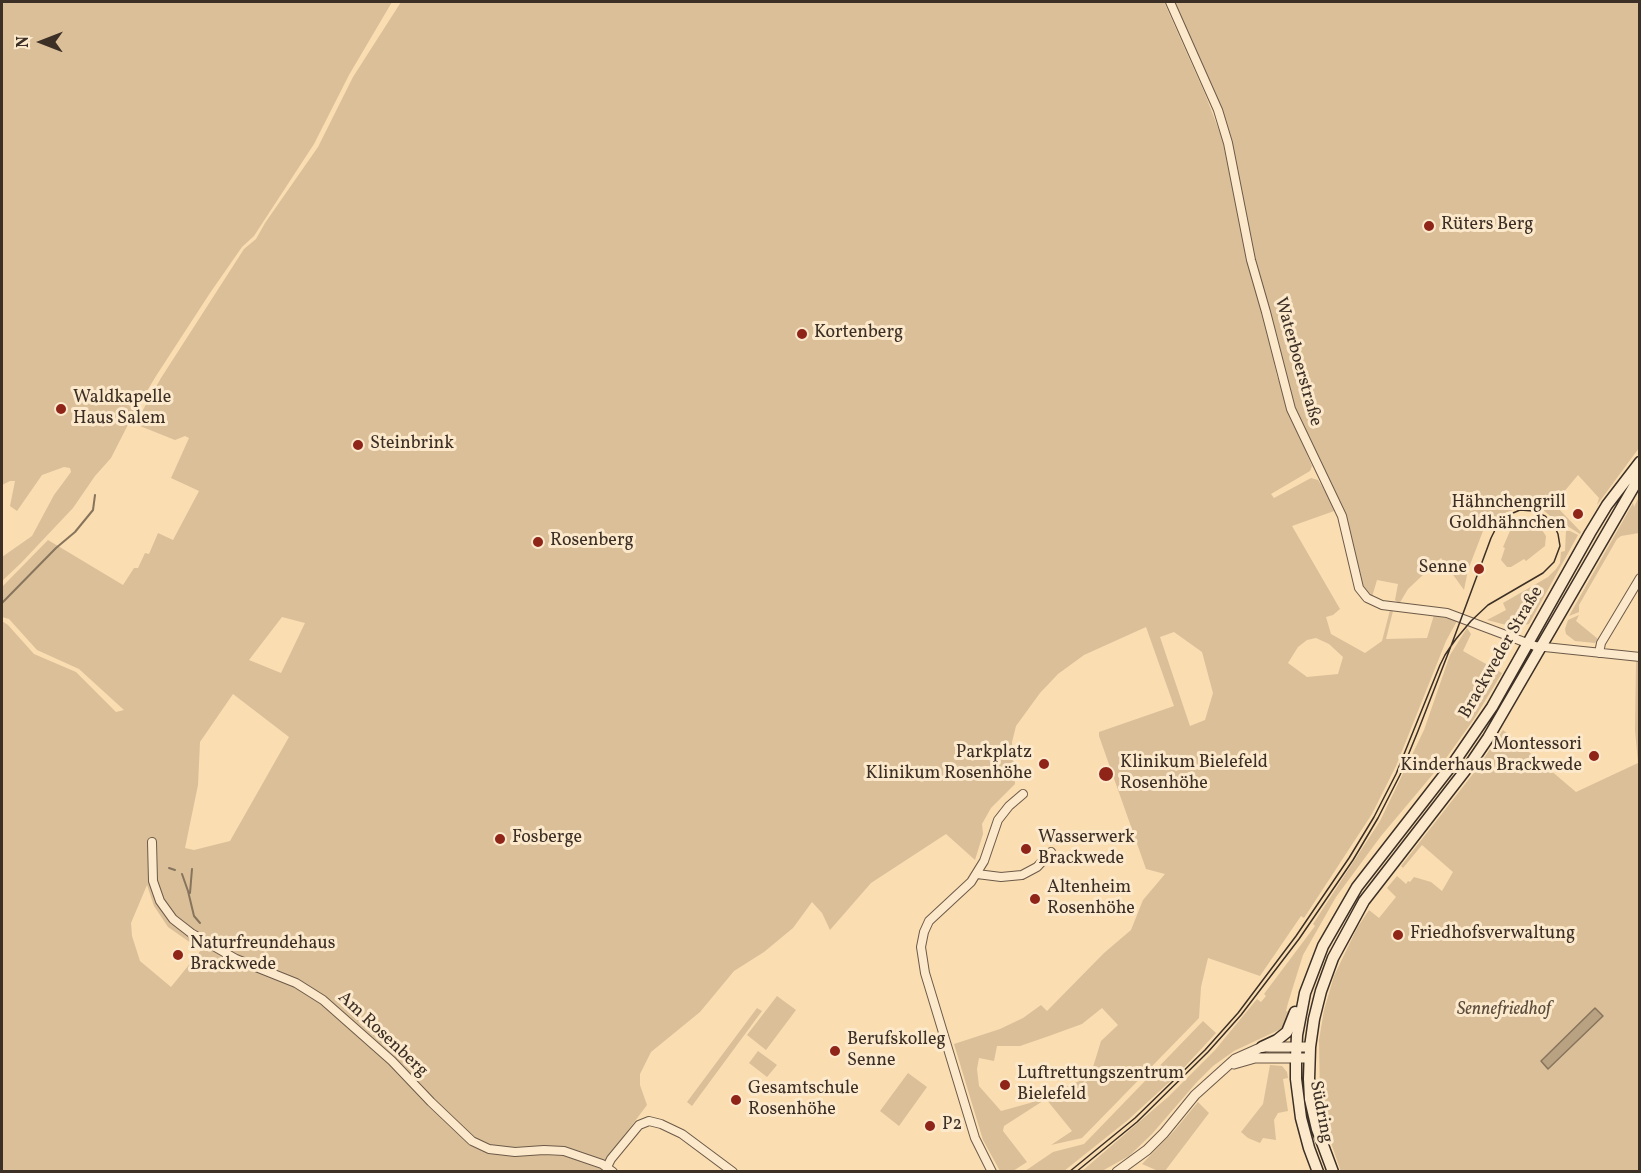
<!DOCTYPE html>
<html>
<head>
<meta charset="utf-8">
<style>
	body { margin:0 }
	#map { position:relative; width:1641px; height:1173px; overflow:hidden; background:#faddb1; font-family:Vollkorn,serif }
	canvas { display:block }
	.frame { position:absolute; inset:0; border:3px solid #3c2f25; pointer-events:none }
	.north { position:absolute; left:12px; top:12px; width:60px; height:60px; -webkit-text-stroke:4px #fce9cc; paint-order:stroke; rotate:270deg; font-size:16px; font-weight:700; line-height:24px; text-align:center; color:#3c2f25 }
	.north::after { content:''; display:block; margin:auto; width:21px; height:27px; background:#3c2f25; clip-path:polygon(50% 0,100% 100%,50% 72%,0 100%) }
</style>
</head>
<body>
<div id="map">
<canvas width="1641" height="1173"></canvas>
<div class="frame"></div>
<div class="north">N</div>
</div>
<script>
const c = document.querySelector('canvas').getContext('2d');
c.lineJoin = 'round';
function fill(path, color) { c.fillStyle = color; c.fill(path, 'evenodd'); }
const toPath = rows => new Path2D(rows.map(r => 'M' + r).join(''));
function stroke(path, color, width, dash) { c.strokeStyle = color; c.lineWidth = width; c.lineCap = dash ? 'butt' : 'round'; c.setLineDash(dash || []); c.stroke(path); }
function write(font, color, halo, rows, align = 'center') {
  c.font = font + ' Vollkorn,serif'; c.lineWidth = 6; c.setLineDash([]); c.textBaseline = 'middle'; c.strokeStyle = halo; c.fillStyle = color; for (const [text, x, y, turn = 0] of rows) {
    c.save(); c.translate(x, y); c.rotate((+turn || 0) * Math.PI / 180); c.textAlign = isNaN(turn) ? turn : align; if (halo) c.strokeText(text, 0, 0); c.fillText(text, 0, 0); c.restore();
  }
}
fill(toPath([
	[2,2,392,2,349,75,314,144,254,236,242,247,210,293,156,376,135,411,111,458,95,476,73,508,21,563,2,581,2,557,32,536,54,495,71,472,70,468,64,467,42,475,17,511,10,506,15,481,10,481,2,485],
	[401,2,1164,2,1205,94,1222,138,1249,269,1268,333,1277,376,1296,429,1312,466,1310,471,1271,494,1274,498,1311,478,1318,480,1337,510,1292,526,1340,609,1333,615,1326,617,1331,634,1365,653,1382,641,1390,610,1393,611,1386,639,1427,638,1434,615,1457,621,1446,641,1396,766,1372,814,1304,918,1301,916,1260,976,1208,958,1201,987,1199,1018,1082,1138,1051,1145,1072,1131,1046,1099,1004,1126,1003,1131,1027,1162,1013,1171,1000,1171,983,1140,954,1044,1000,1029,1023,1018,1041,1005,1047,1011,1104,953,1131,930,1143,900,1165,874,1146,869,1099,736,1099,732,1174,706,1146,627,1084,655,1058,674,1040,693,1016,726,1012,742,1015,784,991,808,982,824,983,834,975,860,946,834,871,883,830,930,822,913,812,902,793,928,764,952,734,971,700,1012,651,1052,640,1074,640,1085,647,1105,605,1161,567,1148,551,1147,546,1155,565,1156,607,1171,2,1172,2,621,8,625,34,654,76,672,116,712,124,710,79,669,37,650,9,619,2,617,2,587,48,540,123,585,134,568,138,568,145,553,149,554,158,533,173,540,199,491,171,478,189,438,185,436,175,440,135,424,161,378,244,249,256,239,265,223,318,147,353,77],
	[282,617,305,623,281,673,249,660],
	[1174,632,1202,652,1213,693,1205,720,1190,726,1160,637],
	[1316,638,1329,644,1343,657,1338,674,1307,677,1288,663,1298,647,1307,640],
	[233,694,289,737,230,841,194,850,185,848,198,785,200,742],
	[147,885,154,906,168,927,201,950,171,987,140,961,132,936,131,923],
	[1102,1008,1118,1025,1101,1041,1093,1067,1084,1079,1030,1103,1001,1111,979,1086,977,1069,979,1058,994,1061,997,1046,1020,1046,1049,1036,1082,1024],
	[1175,2,1639,2,1639,448,1597,505,1599,498,1578,475,1553,505,1557,507,1581,532,1580,534,1569,527,1563,529,1562,532,1555,520,1542,509,1543,505,1538,504,1536,507,1518,508,1498,516,1483,531,1468,570,1464,590,1441,558,1408,589,1399,604,1395,600,1398,584,1377,580,1372,597,1362,586,1343,507,1311,445,1292,399,1277,336,1255,259,1232,141,1219,104],
	[1639,497,1639,533,1621,536,1617,539,1579,605,1579,612,1569,616,1633,503,1634,507],
	[1522,523,1531,523,1540,527,1546,536,1545,546,1526,561,1524,559,1511,567,1507,567,1501,560,1505,548,1503,547,1510,531],
	[1566,531,1570,531,1578,535,1529,624,1514,627,1487,620,1506,610,1503,603,1548,577,1556,569,1560,563,1561,552,1565,551],
	[1579,615,1576,621,1598,639,1595,643,1575,641,1566,634,1565,629,1568,620],
	[1467,628,1471,634,1463,651,1502,673,1474,719,1444,761,1381,836,1336,897,1303,955,1288,1003,1286,1011,1290,1012,1285,1027,1234,1051,1213,1066,1196,1083,1152,1134,1129,1156,1102,1171,1081,1172,1168,1097,1215,1050,1257,999,1261,1002,1266,996,1264,994,1315,926,1313,924,1380,821,1424,730,1450,655],
	[1636,662,1639,662,1639,1171,1341,1172,1327,1131,1320,1099,1319,1040,1324,1010,1334,976,1357,928,1369,910,1379,918,1396,897,1387,888,1397,876,1406,884,1408,881,1410,882,1414,877,1431,882,1442,891,1453,872,1422,845,1403,868,1401,866,1476,770,1503,730,1576,792,1638,763,1635,730],
	[777,996,796,1010,766,1050,747,1035],
	[757,1008,762,1011,692,1106,687,1102],
	[1203,1021,1216,1033,1177,1075,1128,1120,1064,1171,1025,1171,1053,1152,1084,1144],
	[758,1051,777,1065,767,1077,749,1063],
	[1270,1065,1282,1066,1287,1072,1288,1078,1283,1079,1288,1111,1278,1113,1274,1120,1276,1140,1263,1138,1260,1143,1248,1138,1241,1132,1263,1104],
	[908,1073,927,1087,899,1126,880,1111],
	[1198,1102,1209,1113,1165,1171,1158,1171,1142,1164,1174,1131]
]), '#dabf99');
const water = toPath([
	[1595,1008,1603,1016,1548,1069,1541,1061,1595,1008]
]);
fill(water, '#b9a281');
stroke(water, '#87745c', 1.5);
stroke(toPath([
	[2,603,56,548,75,532,93,510,95,495],
	[169,868,175,870],
	[182,874,188,891,194,916,200,923],
	[190,893,192,869]
]), '#87745c', 2);
const minor = toPath([
	[1170,2,1218,110,1228,143,1251,260,1266,312,1291,409,1342,516,1359,588,1367,598,1382,605,1447,613,1535,646,1640,657],
	[1599,653,1601,643,1640,578],
	[152,842,153,881,160,901,173,919,191,933,236,959,296,983,323,1000,392,1061,431,1102,472,1141,489,1149,515,1152,544,1150,564,1151,602,1164,613,1172],
	[977,874,1001,877,1022,875,1037,867,1051,852],
	[607,1167,611,1159,639,1125,649,1121,661,1124,682,1134,733,1172],
	[992,1172,975,1138,925,973,921,947,924,932,929,921,971,882,984,861,998,820,1009,806,1023,794]
]);
const tertiary = toPath([
	[1234,1064,1255,1058,1309,1058],
	[1117,1172,1147,1150,1164,1133,1195,1095,1235,1059,1262,1047,1310,1047]
]);
const secondary = toPath([
	[1262,1047,1277,1040,1287,1032,1295,1012],
	[1318,1172,1309,1148,1301,1118,1296,1079,1296,1058,1297,1035,1305,993,1323,946,1357,887,1455,761,1492,707,1590,533,1607,505,1640,462],
	[1333,1172,1317,1129,1310,1099,1309,1079,1310,1047,1314,1019,1321,991,1333,958,1364,901,1471,763,1488,738,1640,476]
]);
stroke(minor, '#6c5a48', 10);
stroke(tertiary, '#6c5a48', 11);
stroke(secondary, '#3c2f25', 13);
stroke(minor, '#fce9cc', 8);
stroke(tertiary, '#fce9cc', 9);
stroke(secondary, '#fce9cc', 10);
stroke(toPath([
	[1069,1172,1135,1118,1205,1050,1238,1013,1296,936,1349,858,1374,817,1396,774,1440,665,1445,655,1451,646,1456,639,1471,621,1488,605,1543,573,1554,562,1560,546,1558,534,1553,523,1545,516,1533,511,1520,510,1506,516,1496,528,1491,538,1451,646,1418,731,1400,775,1378,818,1353,860,1299,939,1241,1015,1208,1052,1137,1122,1076,1172]
]), '#3c2f25', 1.5);
for (const [x, y, r, color] of [
	[1429,226,6,"#8f2418"],
	[802,334,6,"#8f2418"],
	[61,409,6,"#8f2418"],
	[358,445,6,"#8f2418"],
	[1578,514,6,"#8f2418"],
	[538,542,6,"#8f2418"],
	[1479,569,6,"#8f2418"],
	[1594,756,6,"#8f2418"],
	[1044,764,6,"#8f2418"],
	[1106,774,8,"#8f2418"],
	[500,839,6,"#8f2418"],
	[1026,849,6,"#8f2418"],
	[1035,899,6,"#8f2418"],
	[1398,935,6,"#8f2418"],
	[178,955,6,"#8f2418"],
	[835,1051,6,"#8f2418"],
	[1005,1085,6,"#8f2418"],
	[736,1100,6,"#8f2418"],
	[930,1126,6,"#8f2418"]
]) { const dot = new Path2D(); dot.arc(x, y, r, 0, 2 * Math.PI); c.fillStyle = color; c.fill(dot); stroke(dot, '#fce9cc', 2); }
write('18px', '#3c2f25', '#fce9cc', [
	["Rüters Berg",1441,226],
	["Kortenberg",814,334],
	["Waldkapelle",73,399],
	["Haus Salem",73,420],
	["Steinbrink",370,445],
	["Hähnchengrill",1566,504,"right"],
	["Goldhähnchen",1566,525,"right"],
	["Rosenberg",550,542],
	["Senne",1467,569,"right"],
	["Montessori",1582,746,"right"],
	["Kinderhaus Brackwede",1582,767,"right"],
	["Parkplatz",1032,754,"right"],
	["Klinikum Rosenhöhe",1032,775,"right"],
	["Klinikum Bielefeld",1120,764],
	["Rosenhöhe",1120,785],
	["Fosberge",512,839],
	["Wasserwerk",1038,839],
	["Brackwede",1038,860],
	["Altenheim",1047,889],
	["Rosenhöhe",1047,910],
	["Friedhofsverwaltung",1410,935],
	["Naturfreundehaus",190,945],
	["Brackwede",190,966],
	["Berufskolleg",847,1041],
	["Senne",847,1062],
	["Luftrettungszentrum",1017,1075],
	["Bielefeld",1017,1096],
	["Gesamtschule",748,1090],
	["Rosenhöhe",748,1111],
	["P2",942,1126]
], 'left');
write('18px', '#3c2f25', '#fce9cc', [
	["Waterboerstraße",1297,362,74],
	["Brackweder Straße",1502,653,-60],
	["Am Rosenberg",382,1035,43],
	["Südring",1320,1112,79]
]);
write('italic 18px', '#5c4c3c', '#fce9cc', [
	["Sennefriedhof",1504,1011]
]);
</script>
</body>
</html>
